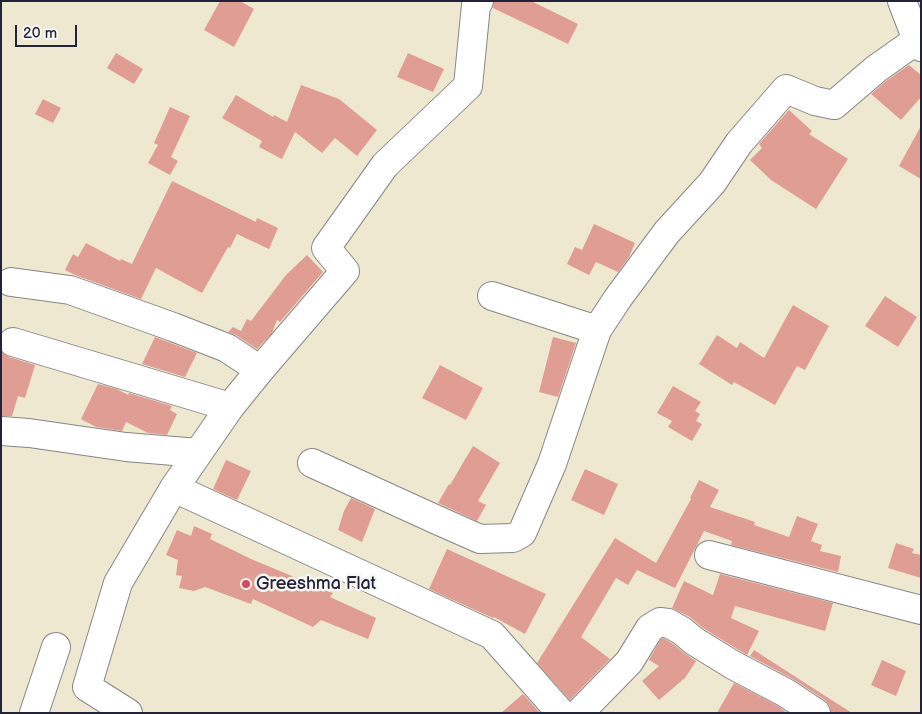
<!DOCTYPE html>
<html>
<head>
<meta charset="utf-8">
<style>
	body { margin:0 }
	#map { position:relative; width:922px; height:714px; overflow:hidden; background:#efe8d1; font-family:"Balsamiq Sans",sans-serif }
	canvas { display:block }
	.frame { position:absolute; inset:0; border:2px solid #22223b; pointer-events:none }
	.scale { position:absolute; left:15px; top:25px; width:62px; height:22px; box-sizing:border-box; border:2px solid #22223b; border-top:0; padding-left:6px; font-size:15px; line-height:18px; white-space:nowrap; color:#22223b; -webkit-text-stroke:4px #f6f6f2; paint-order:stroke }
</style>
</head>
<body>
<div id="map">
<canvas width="922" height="714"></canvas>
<div class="frame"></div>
<div class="scale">20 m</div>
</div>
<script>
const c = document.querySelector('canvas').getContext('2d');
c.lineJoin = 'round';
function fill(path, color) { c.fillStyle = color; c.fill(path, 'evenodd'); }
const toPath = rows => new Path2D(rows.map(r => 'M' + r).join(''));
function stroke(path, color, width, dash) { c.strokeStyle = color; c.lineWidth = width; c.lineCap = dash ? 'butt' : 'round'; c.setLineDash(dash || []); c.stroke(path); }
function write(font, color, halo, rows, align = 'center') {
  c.font = font + ' "Balsamiq Sans",sans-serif'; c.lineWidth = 5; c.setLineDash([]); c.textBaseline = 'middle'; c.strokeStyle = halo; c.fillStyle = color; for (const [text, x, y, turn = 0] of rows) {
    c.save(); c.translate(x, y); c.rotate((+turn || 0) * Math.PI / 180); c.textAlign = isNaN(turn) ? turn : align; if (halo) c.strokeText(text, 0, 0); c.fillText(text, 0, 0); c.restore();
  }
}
fill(toPath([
	[220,1,240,1,254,9,234,47,204,30],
	[494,1,531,1,578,24,568,44,493,8],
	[116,53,143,69,134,84,107,68],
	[408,53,444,69,433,92,397,77],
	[909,65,921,75,921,97,901,120,871,94,886,81],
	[301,85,339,99,377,130,357,156,335,138,322,153,295,132,282,159,259,147,262,141,222,118,236,95,273,117,274,115,287,122],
	[43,99,61,108,53,123,35,114],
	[170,107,190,116,171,157,178,161,170,175,148,163,158,145,154,143],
	[789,110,812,131,809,134,848,159,816,209,771,180,750,160,762,148,759,144],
	[921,126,921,179,899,166],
	[172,181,256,222,257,218,278,228,269,249,237,234,230,248,228,247,202,293,156,268,141,299,75,275,65,270,73,254,78,257,86,243,120,261,121,259,132,264],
	[594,224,635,243,629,257,618,272,596,262,589,275,567,264,575,247,582,250],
	[307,255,323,272,280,322,277,320,272,333,257,349,236,335,228,332,233,327,241,331,247,319,251,321,286,275],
	[885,296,917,317,898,347,865,326],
	[793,305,829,326,805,370,797,366,775,405,734,382,732,385,699,364,717,335,737,348,740,342,764,358],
	[155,337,197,353,185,377,142,364],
	[553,337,576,343,558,397,539,392],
	[1,352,9,357,35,365,25,398,18,396,12,416,1,416],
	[440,365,483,388,466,420,422,398],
	[98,384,117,389,128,395,129,393,172,406,170,410,177,414,167,435,148,433,126,422,122,431,96,427,81,419],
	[673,386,701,402,695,411,700,414,696,421,702,424,692,441,668,427,672,421,657,413],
	[473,446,500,463,478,501,486,505,477,521,438,503,449,484,450,485],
	[226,460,251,471,237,500,213,489],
	[585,469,618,484,604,515,571,500],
	[699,480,719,490,710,507,755,522,754,525,789,537,797,516,818,524,811,541,822,545,820,551,841,556,838,572,731,545,732,541,704,531,675,588,637,570,628,585,616,578,581,637,610,659,570,700,537,663,615,538,656,563,691,499,690,498],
	[351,498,375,509,362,542,338,530,344,511],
	[194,526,212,534,210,539,251,559,333,593,330,597,376,618,368,639,321,620,313,627,253,599,251,604,205,587,194,591,179,588,182,576,176,575,178,560,166,555,177,530,191,536],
	[896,543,914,549,912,553,921,555,921,578,888,568],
	[447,549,546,594,525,634,494,617,493,618,429,589],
	[720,574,833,603,825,631,735,606,731,618,759,631,747,655,703,628,690,617,672,608,684,581,713,595],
	[663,638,673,644,684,653,696,661,685,678,659,700,642,681,659,666,649,660,661,639],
	[754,650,819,692,852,713,831,713,830,706,825,700,793,679,750,656],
	[882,660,906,671,896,696,871,685],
	[734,683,778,706,787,713,717,713],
	[523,694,540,713,501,713]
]), '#df9d93');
const minor = toPath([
	[902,1,917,40,921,47],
	[11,282,70,290,173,327,227,348,260,370],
	[492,296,597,330],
	[13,342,230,407],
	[1,431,29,433,126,447,198,453],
	[312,463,437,520,480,539,513,538,522,533,552,464,597,330,618,298,667,232,712,183,739,143,786,89,815,101,834,105,876,69,917,40],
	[174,488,230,407,260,370,345,271,326,248,385,165,468,86,476,5,479,1],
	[709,555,921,610],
	[34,713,56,647],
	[128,713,87,687,118,583,174,488,492,635,561,713],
	[579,713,629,662,650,628,660,622,668,623,682,631,694,641,733,665,786,693,816,713]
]);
stroke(minor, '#888586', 30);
stroke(minor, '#fff', 28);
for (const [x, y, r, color] of [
	[246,584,5,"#d1495b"]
]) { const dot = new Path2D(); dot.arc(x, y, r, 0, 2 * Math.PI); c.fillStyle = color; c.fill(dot); stroke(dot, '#f6f6f2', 2); }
write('18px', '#22223b', '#f6f6f2', [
	["Greeshma Flat",256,584]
], 'left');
</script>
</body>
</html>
